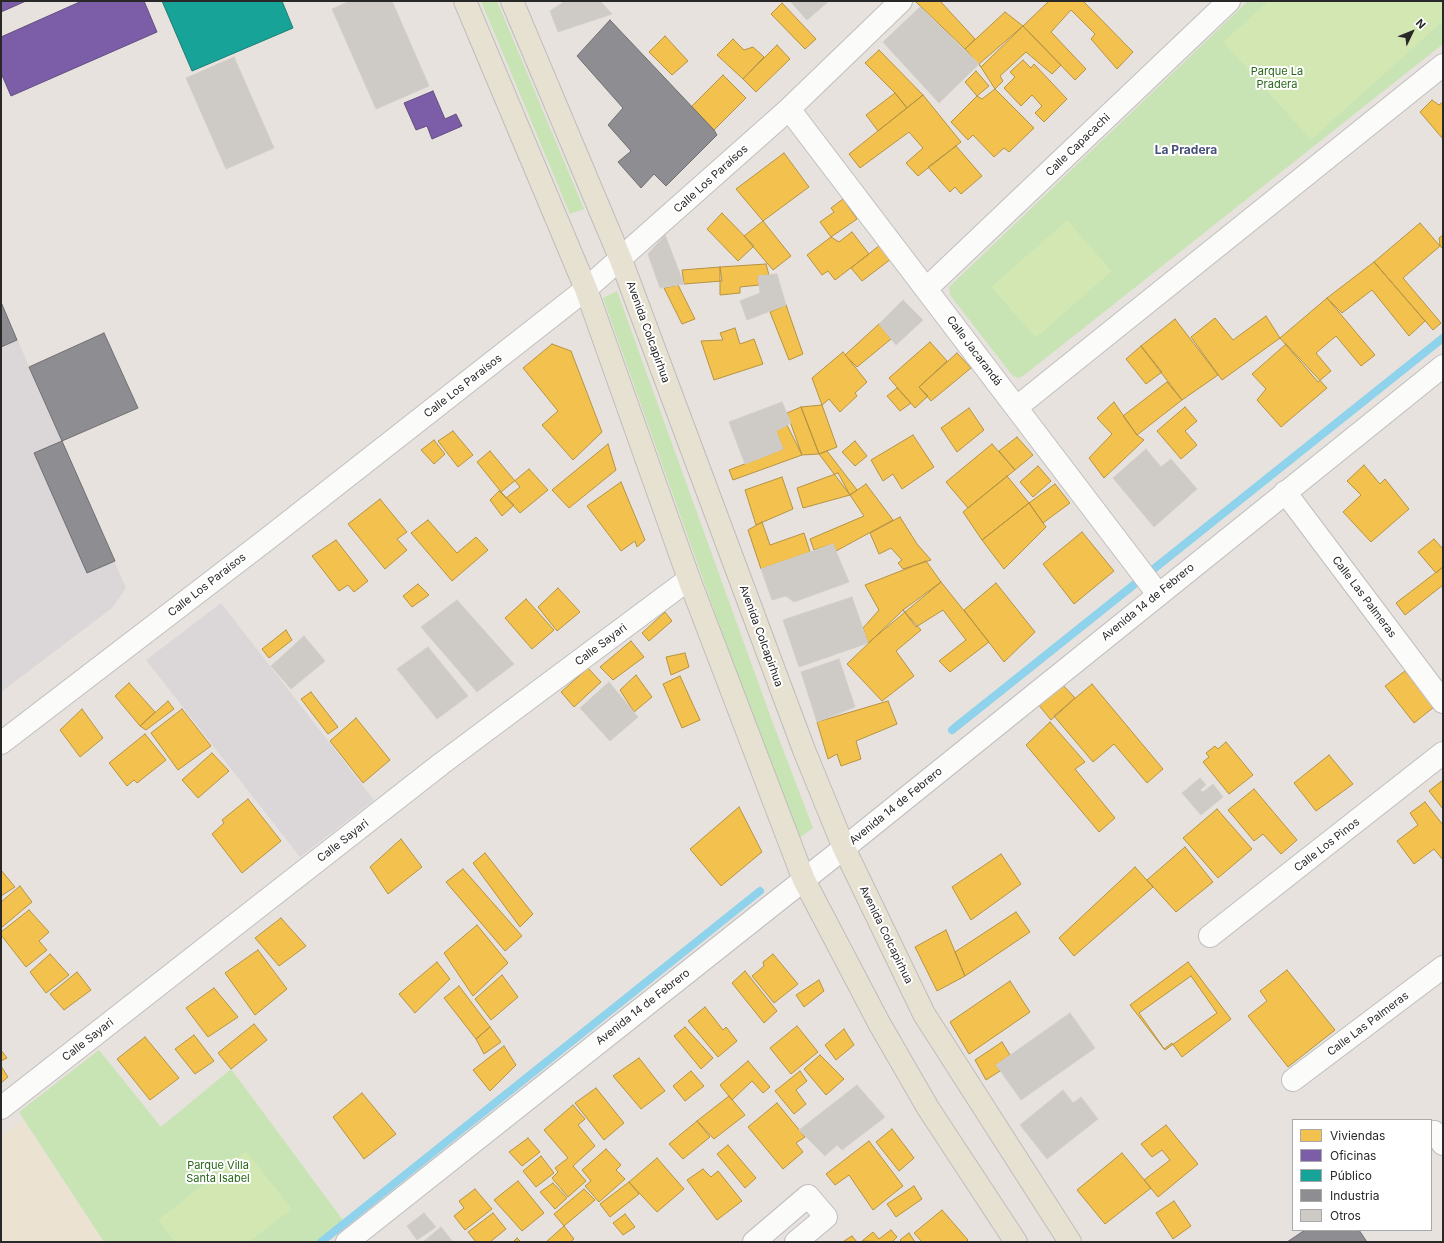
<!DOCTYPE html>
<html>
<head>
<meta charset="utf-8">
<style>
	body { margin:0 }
	#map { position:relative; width:1444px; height:1243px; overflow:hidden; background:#e7e2dd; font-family:Inter,sans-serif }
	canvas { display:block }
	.frame { position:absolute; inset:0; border:2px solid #282828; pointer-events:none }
	.legend { position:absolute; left:1292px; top:1119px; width:140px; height:112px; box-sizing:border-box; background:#fff; border:1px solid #a9a9a9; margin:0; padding:5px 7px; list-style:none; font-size:12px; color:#282828 }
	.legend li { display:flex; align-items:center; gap:8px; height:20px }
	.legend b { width:20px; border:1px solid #a9a9a9 }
	.north { position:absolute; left:1392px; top:12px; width:40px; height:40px; -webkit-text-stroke:3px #fff; paint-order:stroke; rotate:47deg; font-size:11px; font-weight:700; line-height:16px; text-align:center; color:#282828 }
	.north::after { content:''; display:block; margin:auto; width:14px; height:18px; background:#282828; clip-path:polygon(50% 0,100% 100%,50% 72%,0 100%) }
</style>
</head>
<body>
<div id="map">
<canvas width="1444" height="1243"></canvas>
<div class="frame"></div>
<ul class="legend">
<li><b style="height:11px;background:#f2c14e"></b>Viviendas</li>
<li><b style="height:11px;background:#7b5ea7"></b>Oficinas</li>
<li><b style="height:11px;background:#17a398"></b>Público</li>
<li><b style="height:11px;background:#8d8d92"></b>Industria</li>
<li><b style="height:11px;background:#cecbc7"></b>Otros</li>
</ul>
<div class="north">N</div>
</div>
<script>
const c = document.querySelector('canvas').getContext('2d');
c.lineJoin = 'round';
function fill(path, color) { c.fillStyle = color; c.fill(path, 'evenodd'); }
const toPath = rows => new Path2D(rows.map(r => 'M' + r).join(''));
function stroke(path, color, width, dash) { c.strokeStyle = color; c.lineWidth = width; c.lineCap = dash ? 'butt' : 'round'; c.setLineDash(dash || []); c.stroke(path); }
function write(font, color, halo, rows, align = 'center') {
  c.font = font + ' Inter,sans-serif'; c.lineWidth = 4; c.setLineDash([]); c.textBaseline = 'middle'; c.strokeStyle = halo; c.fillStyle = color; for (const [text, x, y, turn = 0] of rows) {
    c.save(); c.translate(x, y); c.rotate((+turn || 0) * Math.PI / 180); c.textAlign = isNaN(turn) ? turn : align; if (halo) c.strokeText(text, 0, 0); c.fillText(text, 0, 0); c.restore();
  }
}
fill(toPath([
	[1,302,126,588,112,608,1,692],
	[221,603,374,800,300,857,146,660]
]), '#dbd7d9');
fill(toPath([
	[23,1120,104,1242,1,1242,1,1136]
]), '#ebe2d1');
fill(toPath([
	[481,1,497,1,584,209,570,214],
	[1248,1,1443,1,1443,44,1023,376,1018,378,1012,375,950,295,949,287],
	[617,291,771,718,813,828,799,838,751,714,603,298],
	[99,1050,161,1127,231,1069,345,1223,320,1242,104,1242,19,1112]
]), '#c8e3b4');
fill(toPath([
	[1268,1,1443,1,1443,21,1311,140,1223,42],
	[1067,220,1112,271,1036,338,991,287],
	[246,1151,292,1209,249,1242,175,1242,158,1220]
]), '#d3e7b2');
const homes = toPath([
	[915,1,940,1,975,39,965,49,915,1],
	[1049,1,1083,1,1133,52,1117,69,1091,39,1095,34,1071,10,1051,32,1086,69,1075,80,1023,26,1049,1],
	[782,3,816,39,805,49,771,14,782,3],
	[1005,12,1023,26,981,67,965,49,1005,12],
	[1023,26,1061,65,1052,74,1026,52,1000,76,1003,81,995,89,979,64,1023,26],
	[665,36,688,61,672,75,649,52,665,36],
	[733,39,744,50,753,47,764,57,743,79,717,55,733,39],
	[777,45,790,59,756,92,743,79,777,45],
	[879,50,923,95,907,108,895,93,865,63,879,50],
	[1023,60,1031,68,1034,64,1067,99,1044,122,1035,113,1042,106,1032,95,1021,106,1004,88,1015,77,1010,72,1023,60],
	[976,71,989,86,977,96,965,82,976,71],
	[723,75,746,98,714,130,691,107,723,75],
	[995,89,1034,128,1009,152,1004,148,994,157,973,135,968,140,951,122,977,96,982,99,995,89],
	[895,93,907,108,878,131,866,115,895,93],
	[923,95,961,142,918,176,906,163,923,148,909,132,860,168,849,154,923,95],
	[1432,100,1439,105,1443,102,1443,139,1420,112,1432,100],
	[956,146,982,176,961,194,955,187,950,192,928,167,956,146],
	[784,153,809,187,763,221,736,189,784,153],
	[843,199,857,219,831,237,820,222,834,212,831,208,843,199],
	[722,213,754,246,738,261,707,229,722,213],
	[763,221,791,256,773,270,744,236,763,221],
	[1420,223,1440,246,1403,278,1441,323,1433,330,1374,262,1420,223],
	[852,232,869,254,835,280,828,271,822,275,807,255,831,237,839,242,852,232],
	[1443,235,1443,249,1440,246,1439,238,1443,235],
	[880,245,891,259,862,281,851,268,880,245],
	[1374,262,1425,321,1409,336,1372,290,1342,313,1327,298,1374,262],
	[766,264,769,275,758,276,759,285,740,287,740,293,720,295,720,267,766,264],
	[720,267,722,281,684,284,682,270,720,267],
	[678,285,695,319,682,324,664,288,678,285],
	[1327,298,1375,355,1361,366,1336,336,1316,353,1331,371,1318,382,1280,338,1327,298],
	[786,305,803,354,789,360,770,312,786,305],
	[1266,316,1280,338,1222,380,1191,337,1215,318,1233,340,1266,316],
	[1175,319,1218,375,1182,400,1141,346,1175,319],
	[879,324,891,339,857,367,845,355,879,324],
	[735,328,740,344,754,339,763,364,714,380,701,341,723,340,720,333,735,328],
	[930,342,947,361,919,387,928,396,915,408,889,378,930,342],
	[552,344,571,351,602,432,573,460,542,425,558,411,523,368,552,344],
	[1286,344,1327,388,1281,427,1257,400,1266,389,1252,374,1286,344],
	[1141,346,1162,372,1146,384,1126,359,1141,346],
	[843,352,867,382,855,393,857,396,840,412,829,399,822,405,812,378,843,352],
	[957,353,971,368,931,401,919,387,957,353],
	[1167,382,1182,400,1137,435,1123,416,1167,382],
	[897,388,911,403,900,411,887,396,897,388],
	[1114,402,1137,435,1144,440,1104,478,1089,458,1112,434,1097,418,1114,402],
	[822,405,837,447,819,454,801,407,822,405],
	[801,407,819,454,802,455,787,413,801,407],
	[1185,407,1197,421,1185,431,1197,445,1181,459,1157,431,1185,407],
	[969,408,984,430,957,452,941,428,969,408],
	[787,425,802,455,733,480,729,470,783,449,776,431,787,425],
	[453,431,473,455,458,467,438,441,453,431],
	[913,435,934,467,902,489,893,474,883,481,871,460,913,435],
	[1017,437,1033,455,1015,470,999,451,1017,437],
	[434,440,445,454,434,464,421,450,434,440],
	[855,441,867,456,855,466,842,452,855,441],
	[608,444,616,470,569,508,552,490,608,444],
	[992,444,1015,470,968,508,946,482,992,444],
	[490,451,520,487,506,498,477,462,490,451],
	[827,451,857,490,850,495,819,454,827,451],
	[1364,465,1380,484,1385,479,1409,509,1371,542,1343,512,1361,495,1347,481,1364,465],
	[1038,466,1051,481,1033,497,1020,482,1038,466],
	[529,469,548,490,520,513,501,492,529,469],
	[838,473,850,495,803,508,797,488,838,473],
	[1007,476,1029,503,982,540,963,512,1007,476],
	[782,477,793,509,756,525,745,490,782,477],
	[621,482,645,540,637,547,635,541,621,551,587,506,621,482],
	[866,484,893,520,836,551,833,544,814,550,810,539,864,516,850,495,866,484],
	[1055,484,1070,503,1043,523,1029,503,1055,484],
	[499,491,514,505,502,516,490,500,499,491],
	[380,499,407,532,397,539,407,550,385,569,348,524,380,499],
	[1029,503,1046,527,1004,569,982,540,1029,503],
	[900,517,917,544,931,560,903,569,898,563,902,560,891,548,879,554,870,533,900,517],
	[428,520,457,553,476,537,488,550,452,581,411,533,428,520],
	[762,522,770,545,804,533,810,552,761,569,748,530,762,522],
	[1082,532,1114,571,1074,604,1043,564,1082,532],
	[1434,539,1443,549,1443,567,1436,573,1418,552,1434,539],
	[336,540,368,581,354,592,348,585,339,591,312,556,336,540],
	[926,561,941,582,868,643,863,628,879,610,865,585,926,561],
	[1443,567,1443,585,1405,615,1396,603,1443,567],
	[941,582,989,642,950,672,939,661,966,640,943,610,916,627,903,610,941,582],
	[996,583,1035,632,1004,662,964,610,996,583],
	[418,584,429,595,412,607,403,596,418,584],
	[558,588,580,612,557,631,538,607,558,588],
	[526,599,554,630,532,649,505,618,526,599],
	[903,610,921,630,896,651,914,676,882,701,847,664,903,610],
	[665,612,672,621,649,641,642,633,665,612],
	[286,630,292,640,269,658,262,649,286,630],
	[631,641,644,657,613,680,600,667,631,641],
	[685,653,689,667,671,675,666,657,685,653],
	[588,668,601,682,574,707,561,692,588,668],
	[1405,671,1434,707,1414,723,1385,686,1405,671],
	[636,675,652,697,634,712,620,690,636,675],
	[680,676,700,720,682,728,663,684,680,676],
	[1060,682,1075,698,1051,720,1037,703,1060,682],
	[129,683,155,712,140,726,115,696,129,683],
	[1092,684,1163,769,1147,783,1114,744,1093,762,1054,716,1092,684],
	[311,692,338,727,328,734,301,699,311,692],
	[168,701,174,709,146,730,140,726,168,701],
	[888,701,897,724,856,741,861,759,841,766,837,754,828,759,817,722,888,701],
	[82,709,103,738,80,757,60,730,82,709],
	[182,709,211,746,178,770,151,733,182,709],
	[356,718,390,760,363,783,330,741,356,718],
	[1050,722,1085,762,1075,769,1115,818,1099,832,1026,745,1050,722],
	[145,734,166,760,137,783,134,780,127,786,109,763,145,734],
	[1226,742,1253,775,1229,794,1203,762,1209,757,1206,753,1215,746,1218,749,1226,742],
	[212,753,229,771,198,798,182,780,212,753],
	[1329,755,1353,784,1316,811,1294,783,1329,755],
	[1443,780,1443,809,1429,791,1443,780],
	[1254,789,1297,840,1281,854,1263,834,1254,841,1228,810,1254,789],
	[248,799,281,841,242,873,212,834,224,823,222,820,248,799],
	[1425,802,1443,825,1443,860,1434,849,1414,864,1397,841,1418,825,1410,813,1425,802],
	[739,807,762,852,721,886,690,849,739,807],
	[1217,809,1252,849,1218,878,1183,838,1217,809],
	[401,839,422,867,388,894,370,867,401,839],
	[1185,847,1213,882,1176,912,1147,880,1185,847],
	[485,853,533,914,520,927,473,863,485,853],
	[1001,854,1021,884,971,920,952,887,1001,854],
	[1135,867,1153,887,1074,956,1059,938,1135,867],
	[463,869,522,936,505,951,446,882,463,869],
	[1,870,15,887,1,896,1,870],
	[20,886,32,902,1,928,1,902,20,886],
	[29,910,49,932,39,941,47,950,26,967,1,935,1,932,29,910],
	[1016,912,1030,932,965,976,955,952,1016,912],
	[281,918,306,946,279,966,255,938,281,918],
	[477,925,508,963,473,996,444,953,477,925],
	[946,930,965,976,937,991,915,947,946,930],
	[258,950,287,989,255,1015,225,973,258,950],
	[50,954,69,975,46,993,30,972,50,954],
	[773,954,798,984,774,1003,752,976,764,966,763,962,773,954],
	[437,962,450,979,415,1013,399,994,437,962],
	[1188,962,1231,1019,1182,1057,1172,1043,1164,1049,1130,1005,1188,962],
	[1287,970,1335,1030,1288,1067,1248,1016,1267,1001,1260,991,1287,970],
	[745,971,777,1011,764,1023,732,983,745,971],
	[77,972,91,990,64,1010,50,994,77,972],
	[502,975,518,997,491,1020,475,999,502,975],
	[1191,976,1217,1013,1165,1050,1139,1013,1191,976],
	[819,980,824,991,804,1007,796,995,819,980],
	[1010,981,1030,1012,969,1054,950,1022,1010,981],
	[459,986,490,1027,476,1039,444,998,459,986],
	[214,988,238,1017,208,1037,186,1008,214,988],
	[705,1007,723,1030,726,1027,737,1041,718,1057,688,1021,705,1007],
	[254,1024,267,1040,231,1069,218,1053,254,1024],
	[797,1026,818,1052,791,1074,770,1048,797,1026],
	[490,1027,501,1042,484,1054,476,1039,490,1027],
	[685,1027,713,1058,701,1069,674,1036,685,1027],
	[844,1029,854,1045,836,1060,825,1045,844,1029],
	[194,1035,214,1061,195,1074,175,1049,194,1035],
	[145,1037,179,1078,150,1100,117,1059,145,1037],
	[1002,1042,1010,1055,996,1065,1000,1071,986,1080,975,1060,1002,1042],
	[504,1046,516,1065,490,1091,473,1070,504,1046],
	[1,1050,7,1058,1,1061,1,1050],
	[820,1055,844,1079,826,1095,804,1069,820,1055],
	[639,1058,665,1091,641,1109,613,1076,639,1058],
	[748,1061,770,1087,763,1093,752,1081,732,1100,720,1085,748,1061],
	[1,1066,8,1077,1,1083,1,1066],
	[691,1071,704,1086,685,1101,673,1086,691,1071],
	[800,1071,807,1081,796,1090,806,1104,794,1114,775,1091,800,1071],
	[596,1088,624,1123,604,1140,575,1103,596,1088],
	[362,1093,396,1134,364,1159,333,1117,362,1093],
	[729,1096,745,1115,714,1139,697,1121,729,1096],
	[777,1103,805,1137,796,1143,803,1152,783,1169,748,1127,777,1103],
	[573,1105,585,1119,578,1125,595,1146,573,1166,586,1181,568,1197,552,1178,558,1172,555,1168,568,1158,544,1130,573,1105],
	[697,1121,710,1137,683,1159,669,1144,697,1121],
	[1166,1125,1198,1164,1158,1197,1144,1180,1170,1160,1162,1150,1152,1157,1141,1144,1166,1125],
	[892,1129,914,1158,899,1171,876,1142,892,1129],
	[528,1138,540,1152,522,1166,509,1152,528,1138],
	[869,1141,903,1186,873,1210,849,1175,835,1185,826,1174,869,1141],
	[728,1145,756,1178,745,1188,717,1154,728,1145],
	[606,1149,621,1165,616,1170,625,1179,599,1202,585,1186,591,1181,582,1170,606,1149],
	[1122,1153,1151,1188,1105,1224,1077,1190,1122,1153],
	[541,1156,554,1173,536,1187,523,1171,541,1156],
	[657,1158,684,1189,657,1212,629,1182,657,1158],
	[703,1169,711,1177,718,1171,742,1201,717,1220,687,1180,703,1169],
	[518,1181,544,1213,522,1231,494,1200,518,1181],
	[629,1182,639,1194,610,1217,600,1204,629,1182],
	[553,1183,567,1198,555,1209,540,1192,553,1183],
	[914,1186,922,1199,896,1217,887,1204,914,1186],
	[475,1189,492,1209,465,1230,454,1216,464,1208,459,1201,475,1189],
	[584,1189,595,1200,564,1226,554,1214,584,1189],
	[1174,1201,1191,1226,1173,1239,1156,1213,1174,1201],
	[942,1210,968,1240,966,1242,922,1242,914,1233,942,1210],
	[493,1213,506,1229,490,1242,476,1242,468,1232,493,1213],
	[625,1214,635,1227,623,1235,613,1223,625,1214],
	[564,1226,574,1239,570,1242,546,1242,564,1226],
	[891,1230,897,1237,892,1242,862,1241,873,1232,879,1239,891,1230],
	[909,1233,915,1242,902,1242,900,1240,909,1233],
	[852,1236,857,1242,845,1242,844,1241,852,1236],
	[517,1238,521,1242,513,1242,517,1238]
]);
fill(homes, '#f2c14e');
stroke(homes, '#b59343', 1);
const offices = toPath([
	[1,1,26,1,1,12,1,1],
	[82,1,144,1,157,32,11,96,1,73,1,37,82,1],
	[433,91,445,119,456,114,462,126,432,139,427,126,416,130,404,103,433,91]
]);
fill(offices, '#7b5ea7');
stroke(offices, '#624e81', 1);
const public = toPath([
	[162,1,282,1,293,28,192,71,162,1]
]);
fill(public, '#17a398');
stroke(public, '#1c7e76', 1);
const industry = toPath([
	[610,20,714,130,717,135,666,186,654,174,641,188,618,162,631,151,608,125,623,108,577,56,610,20],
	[1,302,17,340,1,347,1,302],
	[104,333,138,408,62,441,29,367,104,333],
	[62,441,115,561,87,573,34,453,62,441],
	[1305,1230,1359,1230,1367,1242,1287,1242,1305,1230]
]);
fill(industry, '#8d8d92');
stroke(industry, '#6f6f72', 1);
stroke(toPath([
	[952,730,1443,338],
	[321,1242,760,891]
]), '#8ed2eb', 8);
const building = toPath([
	[350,1,392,1,429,86,376,109,332,9,350,1],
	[565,1,600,1,612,14,558,32,550,11,565,1],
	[790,1,829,1,807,20,790,1],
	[920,7,979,64,939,103,883,42,920,7],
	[234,57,274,148,226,169,186,78,234,57],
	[665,235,684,284,660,288,648,254,665,235],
	[777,274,786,305,747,320,740,301,760,293,758,276,777,274],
	[903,300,923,320,896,345,879,324,903,300],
	[782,402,791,423,776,431,783,449,745,464,729,422,782,402],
	[1146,449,1161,467,1171,459,1197,489,1154,527,1113,478,1146,449],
	[833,544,849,582,794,602,786,596,772,600,761,569,833,544],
	[852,597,868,643,799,667,783,620,852,597],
	[457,600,514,664,477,692,421,627,457,600],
	[304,636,325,661,291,689,271,666,304,636],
	[428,647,468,696,437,719,397,669,428,647],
	[839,659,855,707,817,722,801,672,839,659],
	[609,682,638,717,610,741,580,708,609,682],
	[1200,778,1206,785,1200,790,1203,792,1213,784,1223,797,1201,815,1182,793,1200,778],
	[1070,1013,1095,1048,1021,1100,996,1065,1070,1013],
	[857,1085,885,1117,842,1150,837,1145,825,1156,799,1130,857,1085],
	[1063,1090,1073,1103,1081,1097,1098,1119,1047,1159,1020,1125,1063,1090],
	[424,1213,436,1227,417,1240,407,1226,424,1213],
	[441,1227,453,1242,423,1242,441,1227]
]);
fill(building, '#cecbc7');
stroke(building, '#d2cec9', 1);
const minor = toPath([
	[789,109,1158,594],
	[926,289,1229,1],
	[1017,407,1443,65],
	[1285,492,1443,702],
	[1,743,266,540,586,289,789,109,901,1],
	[1210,936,1443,753],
	[1293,1080,1443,967],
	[1,1108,441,764,689,579],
	[1434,1132,1443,1144],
	[347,1242,844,848,1443,366],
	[754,1242,808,1196,826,1217,796,1242]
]);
const major = toPath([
	[465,1,586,289,689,579,804,880,879,1023,928,1108,1016,1242],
	[512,1,621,260,804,750,844,848,924,1014,1070,1242]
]);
stroke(minor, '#c0bebf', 24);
stroke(major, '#bfbdbc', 24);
stroke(minor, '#fbfbfa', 22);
stroke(major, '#e6e1d1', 22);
write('11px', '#276617', '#fff', [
	["Parque La",1277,72],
	["Pradera",1277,85],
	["Parque Villa",218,1166],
	["Santa Isabel",218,1179]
]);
write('11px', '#282828', '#fff', [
	["Calle Capacachi",1078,145,-44],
	["Calle Los Paraísos",711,179,-42],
	["Avenida Colcapirhua",648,332,70],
	["Calle Jacarandá",974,351,53],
	["Calle Los Paraísos",463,386,-38],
	["Calle Los Paraísos",207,585,-38],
	["Calle Las Palmeras",1364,597,53],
	["Avenida 14 de Febrero",1148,602,-39],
	["Avenida Colcapirhua",761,636,70],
	["Calle Sayari",601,645,-37],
	["Avenida 14 de Febrero",896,806,-39],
	["Calle Sayari",343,841,-38],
	["Calle Los Pinos",1327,845,-38],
	["Avenida Colcapirhua",886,935,64],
	["Avenida 14 de Febrero",643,1007,-38],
	["Calle Las Palmeras",1368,1024,-37],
	["Calle Sayari",88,1040,-38]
]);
write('bold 12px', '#485079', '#fff', [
	["La Pradera",1186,150]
]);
</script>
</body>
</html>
